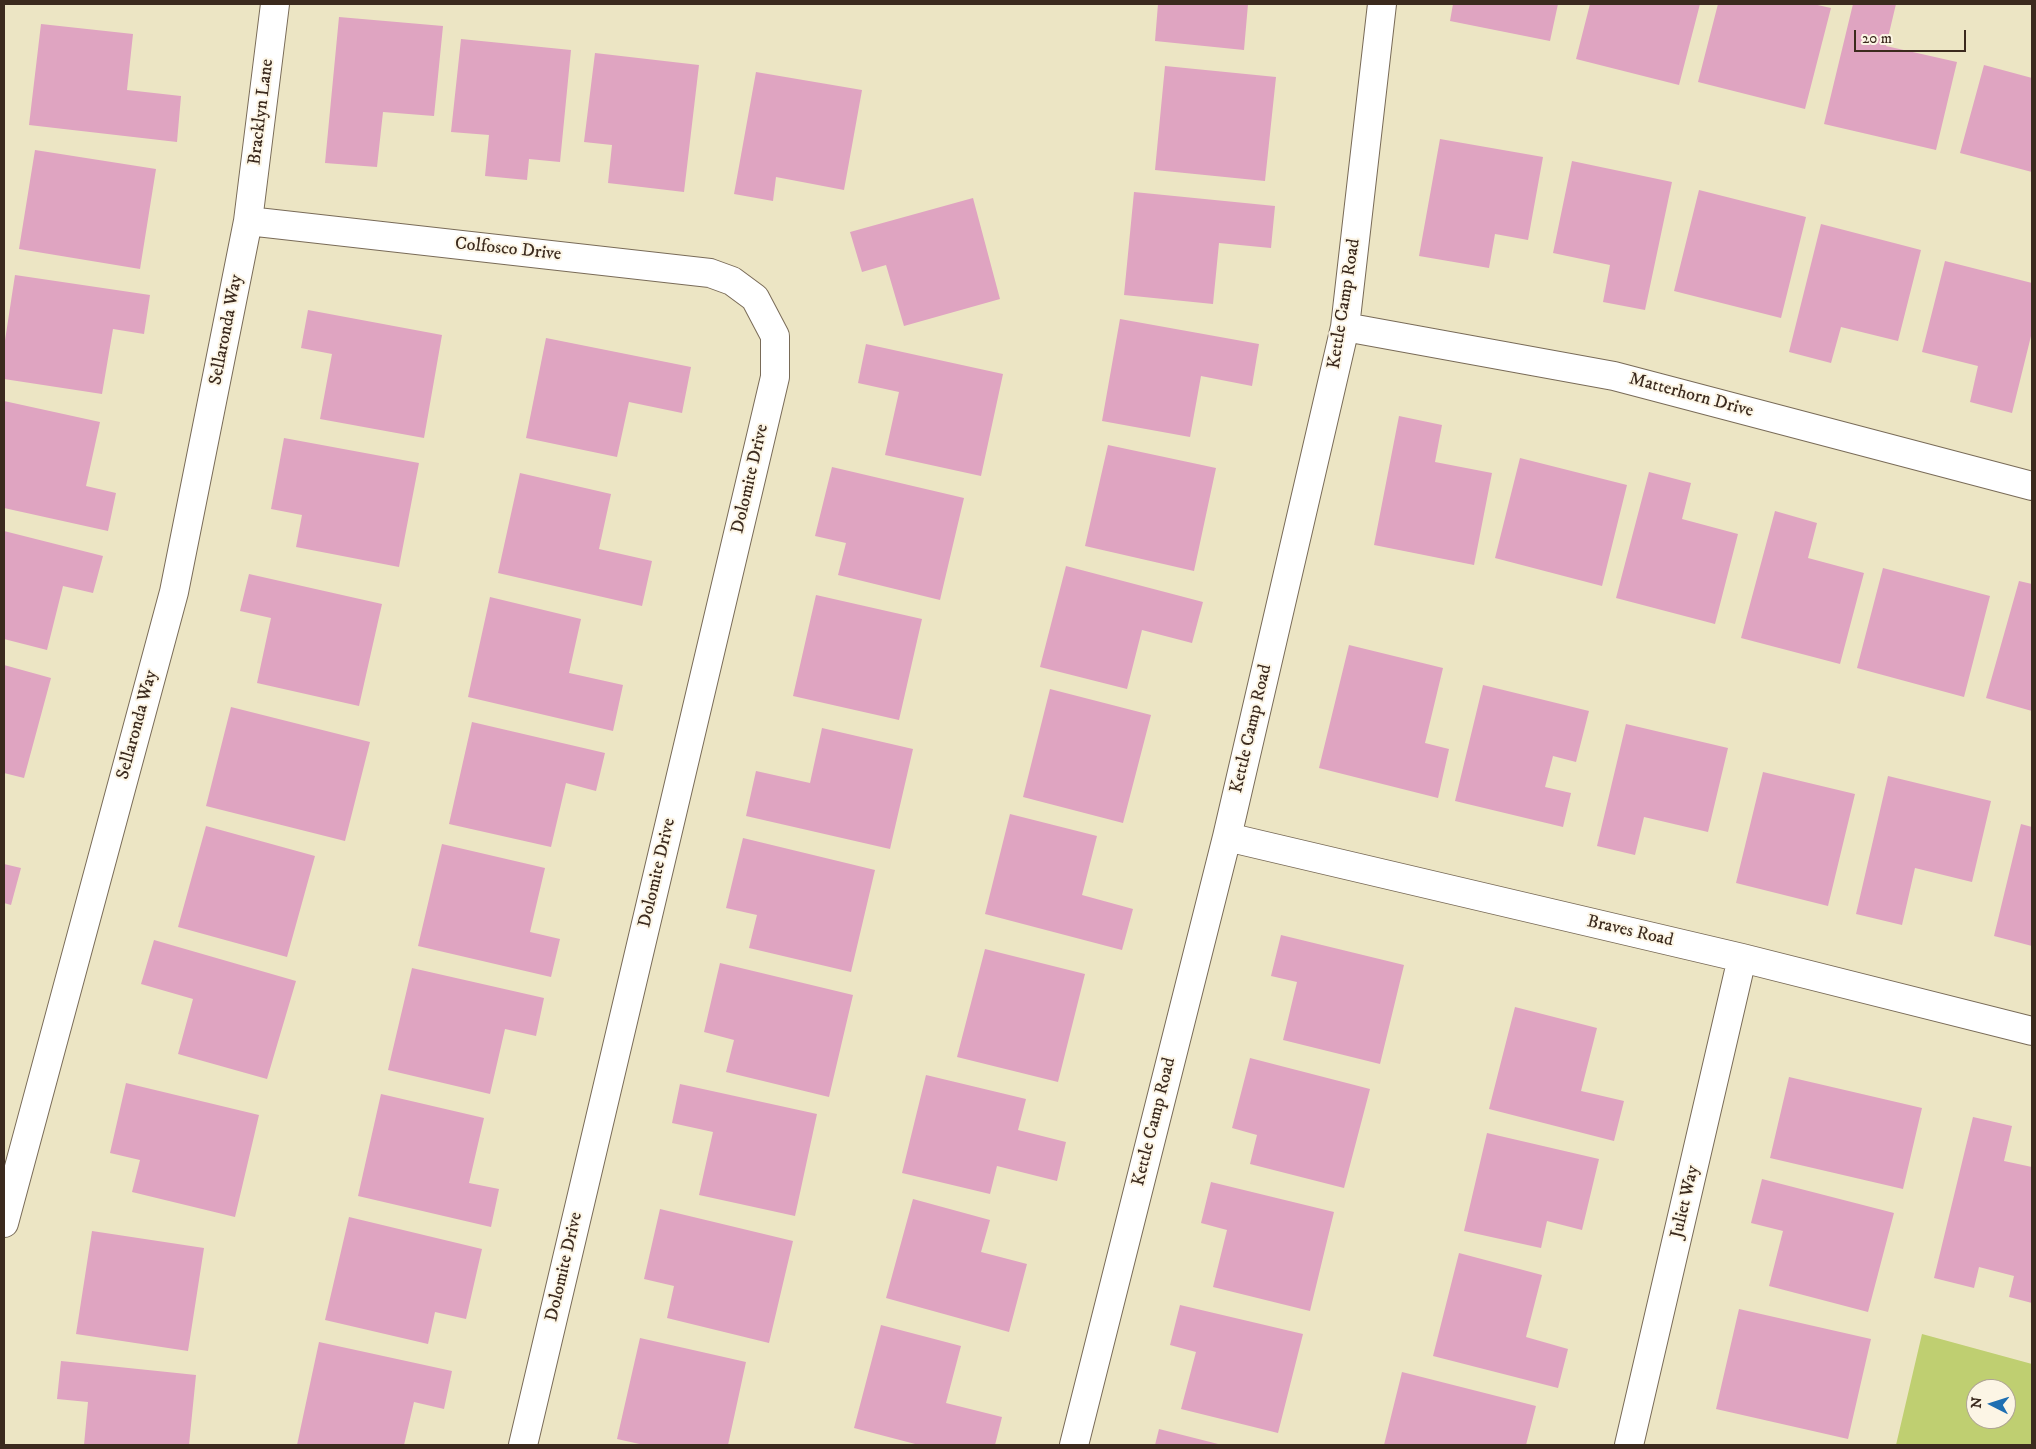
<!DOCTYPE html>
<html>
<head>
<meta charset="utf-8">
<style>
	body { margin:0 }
	#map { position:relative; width:2036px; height:1449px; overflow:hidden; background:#ece5c4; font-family:"IM FELL DW Pica",serif }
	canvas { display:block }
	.frame { position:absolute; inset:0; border:5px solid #3b2a1e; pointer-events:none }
	.north { position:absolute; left:1966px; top:1379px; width:50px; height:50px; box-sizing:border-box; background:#fcf5e5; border:1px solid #afa495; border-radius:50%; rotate:275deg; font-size:14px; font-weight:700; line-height:20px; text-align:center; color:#3b2a1e }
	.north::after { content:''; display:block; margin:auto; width:18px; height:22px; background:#1f6fb2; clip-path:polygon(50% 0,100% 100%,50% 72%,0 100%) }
	.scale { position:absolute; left:1854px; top:30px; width:112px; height:22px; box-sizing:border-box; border:2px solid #3b2a1e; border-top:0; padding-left:6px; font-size:15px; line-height:18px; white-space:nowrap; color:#3b2a1e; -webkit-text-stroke:4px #fcf5e5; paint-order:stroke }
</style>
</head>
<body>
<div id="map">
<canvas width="2036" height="1449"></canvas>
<div class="frame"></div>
<div class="north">N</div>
<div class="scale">20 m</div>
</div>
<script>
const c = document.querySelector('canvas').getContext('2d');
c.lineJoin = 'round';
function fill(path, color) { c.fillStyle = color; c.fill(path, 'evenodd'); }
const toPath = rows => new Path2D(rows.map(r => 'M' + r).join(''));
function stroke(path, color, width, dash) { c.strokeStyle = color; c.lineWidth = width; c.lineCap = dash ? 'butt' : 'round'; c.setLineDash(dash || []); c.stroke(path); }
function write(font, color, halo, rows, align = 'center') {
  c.font = font + ' "IM FELL DW Pica",serif'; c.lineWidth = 4; c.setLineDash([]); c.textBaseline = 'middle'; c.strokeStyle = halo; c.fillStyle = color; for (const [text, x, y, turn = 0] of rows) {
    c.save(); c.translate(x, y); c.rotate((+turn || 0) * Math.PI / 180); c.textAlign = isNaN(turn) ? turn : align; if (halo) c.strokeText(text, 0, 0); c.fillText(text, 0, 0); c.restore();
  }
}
fill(toPath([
	[1922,1334,2032,1364,2032,1445,1896,1445],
	[1976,1389,2006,1389,2006,1419,1976,1419]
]), '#bfcf71');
fill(toPath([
	[1158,4,1248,4,1244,50,1155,41],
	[1453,4,1558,4,1550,41,1450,21],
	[1590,4,1700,4,1679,85,1576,59],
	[1718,4,1813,4,1831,8,1805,109,1698,82],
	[1853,4,1896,4,1886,46,1957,62,1936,150,1824,124],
	[339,17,443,26,434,116,383,112,377,167,325,163],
	[41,24,133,34,127,90,181,96,177,142,29,125],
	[461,39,571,50,560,162,529,159,527,180,485,176,489,135,451,132],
	[595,53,699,65,684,192,608,183,612,145,584,142],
	[1984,65,2032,78,2032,172,1960,153],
	[1165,66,1276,77,1265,181,1155,170],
	[756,72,862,90,844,190,776,177,773,201,734,194],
	[1440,139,1543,157,1528,240,1495,234,1489,268,1419,256],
	[35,150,156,169,140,269,19,249],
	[1572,161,1672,182,1645,310,1603,302,1610,265,1553,253],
	[1699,190,1806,217,1781,318,1674,291],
	[1134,192,1275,206,1271,248,1219,243,1213,304,1124,295],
	[973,198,1000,299,904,326,886,265,862,272,850,232],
	[1821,224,1921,250,1898,341,1841,327,1831,363,1789,352],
	[1945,261,2032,283,2032,332,2012,413,1970,402,1978,366,1922,352],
	[15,275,150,295,144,334,113,329,102,394,4,379,4,347],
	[308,310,442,335,424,438,320,419,332,354,301,348],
	[1120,319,1259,344,1252,386,1201,376,1190,437,1102,421],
	[546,338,691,367,682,413,629,402,617,457,526,438],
	[866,344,1003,374,981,476,885,455,899,392,858,383],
	[4,401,100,422,86,486,116,493,108,531,4,508],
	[1399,416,1442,425,1435,462,1492,473,1474,565,1374,545],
	[284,438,419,463,399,567,296,547,302,515,271,509],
	[1108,445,1216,468,1194,571,1085,546],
	[1520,458,1627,485,1602,586,1495,558],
	[832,467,964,498,940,600,838,575,846,543,815,536],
	[1649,472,1691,483,1682,519,1738,534,1715,624,1616,598],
	[520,473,611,494,599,549,652,561,642,606,498,573],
	[1775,511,1817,523,1808,558,1864,573,1840,664,1741,638],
	[4,531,103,556,93,593,63,586,47,650,4,639],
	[1066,566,1203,602,1192,643,1142,630,1127,689,1040,667],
	[1883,568,1990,596,1964,697,1857,668],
	[249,574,382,604,359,706,257,683,271,618,240,611],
	[2019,581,2032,584,2032,711,1986,698],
	[816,595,922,619,899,720,793,696],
	[490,597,581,619,569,673,623,685,613,731,468,697],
	[1349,645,1443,668,1425,743,1449,749,1438,798,1319,768],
	[4,665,51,678,24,778,4,773],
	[1483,685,1589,711,1576,762,1553,756,1545,787,1571,793,1563,827,1455,801],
	[1050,689,1151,715,1123,823,1023,797],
	[231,707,370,742,345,841,206,806],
	[472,722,605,753,596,791,566,783,551,847,449,824],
	[1626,724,1728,748,1708,832,1644,817,1635,855,1597,846],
	[822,728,913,749,890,849,746,816,756,771,810,783],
	[1763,772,1855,794,1828,906,1736,883],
	[1888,776,1991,801,1972,882,1915,868,1902,925,1856,914],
	[1010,814,1097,836,1082,895,1133,909,1122,950,985,914],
	[2021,824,2032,827,2032,946,1994,936],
	[206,826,315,856,287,957,178,927],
	[743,838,875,870,851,972,749,948,757,915,726,908],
	[442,844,545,868,530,932,560,939,551,977,418,946],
	[4,864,21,868,11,905,4,903],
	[1281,935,1404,965,1380,1064,1283,1040,1297,982,1271,976],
	[154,940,296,981,267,1079,178,1054,193,999,141,984],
	[985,949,1085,974,1058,1082,957,1057],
	[720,963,853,995,829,1097,726,1072,734,1040,704,1032],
	[412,968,544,998,536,1036,505,1029,490,1094,388,1070],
	[1515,1007,1597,1028,1581,1091,1624,1101,1614,1141,1489,1109],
	[1250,1058,1370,1089,1344,1188,1250,1164,1257,1135,1232,1128],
	[926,1075,1026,1099,1018,1130,1066,1142,1057,1181,997,1166,990,1194,902,1173],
	[1789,1077,1922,1108,1903,1189,1770,1158],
	[126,1083,259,1115,235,1217,132,1192,140,1160,110,1153],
	[680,1084,817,1114,795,1216,699,1195,713,1132,672,1123],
	[381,1094,484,1118,469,1183,499,1189,491,1227,358,1196],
	[1973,1117,2012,1126,2004,1161,2032,1167,2032,1303,2009,1297,2014,1276,1979,1267,1974,1288,1934,1278],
	[1487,1133,1599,1159,1582,1230,1547,1221,1541,1248,1464,1231],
	[1762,1179,1894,1213,1868,1312,1769,1286,1783,1231,1751,1223],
	[1211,1182,1334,1212,1310,1311,1213,1287,1227,1230,1201,1223],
	[913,1199,990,1220,981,1252,1027,1264,1009,1332,886,1298],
	[660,1209,793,1241,769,1343,667,1318,674,1286,644,1279],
	[349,1217,482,1249,466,1319,435,1312,428,1344,325,1320],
	[92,1231,204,1248,188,1351,76,1334],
	[1459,1253,1542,1275,1526,1337,1568,1349,1558,1388,1433,1356],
	[1180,1305,1303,1334,1278,1433,1181,1409,1196,1352,1170,1345],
	[1739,1309,1871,1339,1848,1439,1716,1409],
	[881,1325,961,1346,946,1403,1002,1417,995,1445,919,1445,854,1428],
	[640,1338,746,1362,728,1445,644,1445,617,1439],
	[319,1342,452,1371,444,1409,414,1402,404,1445,297,1445],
	[61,1361,196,1375,189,1445,84,1445,88,1402,57,1399],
	[1402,1372,1536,1406,1526,1445,1384,1445],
	[1159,1429,1222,1445,1155,1445]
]), '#dfa4c1');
const minor = toPath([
	[248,221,710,273,732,281,755,298,775,336,775,377,523,1445],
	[1345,327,1614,376,2032,486],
	[1227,837,1742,958,2032,1031],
	[4,1223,174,592,248,221,275,4],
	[1074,1445,1227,837,1345,327,1382,4],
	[1629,1445,1742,958]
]);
stroke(minor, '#796b58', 30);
stroke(minor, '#fff', 28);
write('18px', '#3b2a1e', '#fcf5e5', [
	["Bracklyn Lane",262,112,-83],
	["Colfosco Drive",508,250,6],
	["Kettle Camp Road",1345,304,-81],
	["Sellaronda Way",227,330,-79],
	["Matterhorn Drive",1691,396,15],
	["Dolomite Drive",751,479,-77],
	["Sellaronda Way",138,725,-75],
	["Kettle Camp Road",1252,729,-77],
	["Dolomite Drive",658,873,-77],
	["Braves Road",1630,932,13],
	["Kettle Camp Road",1155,1122,-76],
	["Juliet Way",1686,1202,-77],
	["Dolomite Drive",565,1267,-77]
]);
</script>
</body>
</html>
